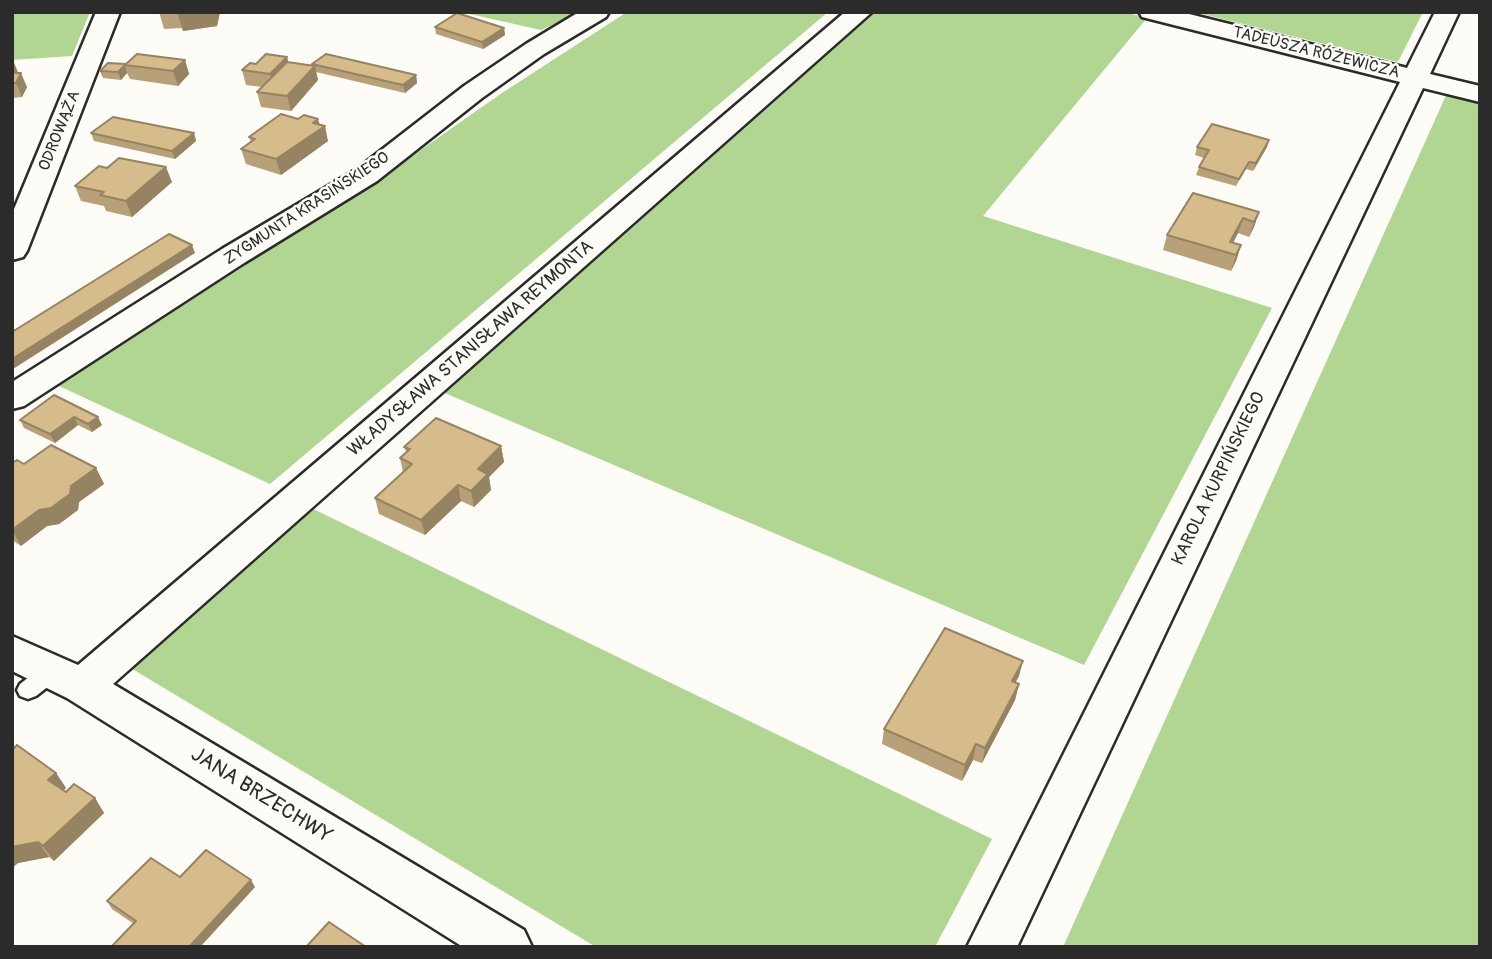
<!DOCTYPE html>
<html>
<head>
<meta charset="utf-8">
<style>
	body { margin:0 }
	#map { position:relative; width:1492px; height:959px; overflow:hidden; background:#fdfcf7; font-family:Pangolin,sans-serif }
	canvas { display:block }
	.frame { position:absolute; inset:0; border:14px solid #2b2b2b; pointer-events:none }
</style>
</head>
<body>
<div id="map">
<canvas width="1492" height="959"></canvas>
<div class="frame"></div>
</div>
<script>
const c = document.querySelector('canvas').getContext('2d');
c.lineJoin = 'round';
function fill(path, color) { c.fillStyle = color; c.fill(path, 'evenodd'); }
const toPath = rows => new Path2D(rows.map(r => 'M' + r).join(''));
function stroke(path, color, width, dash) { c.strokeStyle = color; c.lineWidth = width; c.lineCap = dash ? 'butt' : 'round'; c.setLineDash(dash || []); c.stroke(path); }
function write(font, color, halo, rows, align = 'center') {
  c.font = font + ' Pangolin,sans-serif'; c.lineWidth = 5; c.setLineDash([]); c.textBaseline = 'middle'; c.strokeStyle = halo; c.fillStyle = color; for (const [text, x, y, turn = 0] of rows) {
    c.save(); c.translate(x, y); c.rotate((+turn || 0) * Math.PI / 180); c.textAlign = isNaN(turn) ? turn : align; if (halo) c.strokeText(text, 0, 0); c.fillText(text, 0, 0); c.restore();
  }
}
fill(toPath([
	[12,12,90,12,72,56,12,60],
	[461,12,581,12,541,30],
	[627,12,828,12,270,484,57,385,375,182,502,93],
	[870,12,1124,12,1147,18,983,216,1272,308,1084,665,440,391],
	[1194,12,1423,12,1398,62],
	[1448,91,1480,99,1480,947,1063,947],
	[307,506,992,839,935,947,596,947,129,667]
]), '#b0d691');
const lane = toPath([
	[51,663,59,666,62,672,59,678,36,696,28,699,20,696,17,690,20,684,43,666,51,663]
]);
const street = toPath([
	[96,12,120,12,27,251,23,257,12,260,12,214,96,12],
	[579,12,609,12,606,17,544,54,482,98,377,181,244,263,24,406,12,409,12,382,222,249,357,169,464,86,526,44,579,12],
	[845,12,872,12,113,684,524,930,532,947,463,947,67,698,12,671,12,636,78,665,845,12],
	[1139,12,1181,12,1407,68,1435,12,1459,12,1430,74,1480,86,1480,102,1423,88,1017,947,967,947,1400,82,1142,17,1139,12]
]);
stroke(lane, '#2b2b2b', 5);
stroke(street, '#2b2b2b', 5);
fill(lane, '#fdfcf7');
fill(street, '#fdfcf7');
fill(toPath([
	[159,12,220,12,217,26,183,31,182,28,164,29],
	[435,27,504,28,505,35,483,49,436,34],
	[12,60,18,73,27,87,22,97,13,98,12,100],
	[185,60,189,74,178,86,130,79,127,73,121,80,103,78,100,71,125,64],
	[288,62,313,66,312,64,416,75,417,83,405,93,316,72,318,80,291,111,261,107,257,92,262,87,246,85,242,70,256,64],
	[319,125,328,141,281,175,246,164,241,149,251,142,249,137],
	[91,133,194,133,196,141,175,159,94,141],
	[1197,147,1267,147,1253,171,1246,169,1236,186,1196,175,1199,167,1204,158,1195,155],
	[172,182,132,217,106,211,104,206,81,201,75,186],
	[1259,212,1254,227,1249,237,1238,233,1233,243,1241,245,1236,261,1231,271,1163,250,1167,235],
	[54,395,102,425,92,432,78,425,55,443,24,428,20,420],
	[501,446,504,462,489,477,491,490,474,507,461,501,425,535,379,514,375,498,403,472,400,458,406,452,404,447],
	[12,463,96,468,104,484,79,502,78,510,59,524,47,526,21,546,12,540],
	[1019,676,1015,683,1019,684,1015,700,982,763,973,760,962,781,882,744,884,729],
	[12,750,56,773,66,788,64,790,66,792,95,798,104,813,54,861,49,857,18,863,12,868],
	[180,877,255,887,200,947,115,947,113,945,134,924,112,909,107,901]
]), '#b8a178');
fill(toPath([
	[177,12,220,12,217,26,183,31],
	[504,28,505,35,483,49,482,42],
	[287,57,291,72,274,89,270,74],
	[13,60,19,75,21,73,27,87,22,97,16,83,12,82],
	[185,60,189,74,178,86,173,71],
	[125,65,127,73,121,80,118,72],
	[315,66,318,80,291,111,287,96],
	[416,75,417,83,405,93,403,85],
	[318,119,321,129,325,126,328,141,281,175,276,159],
	[194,133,196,141,175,159,172,151],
	[1269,140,1267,147,1253,171,1256,163],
	[166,167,172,182,132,217,126,201],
	[1259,212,1254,227,1249,237,1254,222],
	[1243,218,1238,233,1227,253,1230,242],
	[192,245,195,253,13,369,12,359],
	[1241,245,1236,261,1231,271,1236,255],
	[74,417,78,425,55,443,50,434],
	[98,417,102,425,92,432,88,424],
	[501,446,504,462,489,477,491,490,474,507,471,491,478,469],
	[96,468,104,484,79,502,78,510,59,524,47,526,21,546,12,530],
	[458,485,461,501,425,535,421,520],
	[1023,661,1019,676,1008,696,1012,681],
	[1019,684,1015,700,982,763,985,748],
	[976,744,973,760,962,781,965,765],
	[56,773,66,788,58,795,48,780],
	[95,798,104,813,54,861,43,846],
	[38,842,49,857,18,863,12,868,12,847],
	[251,880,255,887,200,947,189,947]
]), '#968361');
const building = toPath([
	[457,13,504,28,482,42,435,27,457,13],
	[137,54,185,60,173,71,125,65,137,54],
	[266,54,287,57,270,74,242,70,250,63,256,64,266,54],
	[326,54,416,75,403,85,312,64,326,54],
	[287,62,315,66,287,96,257,92,287,62],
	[108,63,126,64,118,72,100,71,108,63],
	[12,73,21,73,16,83,12,83,12,73],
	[281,114,298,119,304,115,318,119,313,123,325,126,276,159,241,149,255,139,249,137,281,114],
	[113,117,194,133,172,151,91,133,113,117],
	[1212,124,1269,140,1256,163,1249,162,1239,179,1199,167,1209,150,1197,147,1212,124],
	[119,158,166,167,126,201,100,195,104,192,75,186,99,166,107,168,119,158],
	[1193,193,1259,212,1254,222,1243,218,1230,242,1241,245,1236,255,1167,235,1193,193],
	[169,234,192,245,12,359,12,332,169,234],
	[54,395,98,417,88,424,74,417,50,434,20,420,54,395],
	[436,418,501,446,478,469,488,474,471,491,458,485,421,520,375,498,412,464,400,458,410,449,404,447,436,418],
	[51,445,96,468,71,486,70,494,51,508,39,510,12,530,12,463,17,460,24,464,51,445],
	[945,628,1023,661,1012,681,1019,684,985,748,976,744,965,765,884,729,945,628],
	[17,745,56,773,48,780,66,792,74,784,95,798,43,846,38,842,12,847,12,750,17,745],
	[206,850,251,880,189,947,116,947,113,945,136,921,107,901,151,858,180,877,206,850],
	[329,922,366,947,306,947,329,922]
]);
fill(building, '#d6bb8b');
stroke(building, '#968361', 2);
write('16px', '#2b2b2b', '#fdfcf7', [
	["TADEUSZA RÓŻEWICZA",1316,53,14],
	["ODROWĄŻA",60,131,-68],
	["ZYGMUNTA KRASIŃSKIEGO",307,209,-33]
]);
write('18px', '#2b2b2b', '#fdfcf7', [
	["WŁADYSŁAWA STANISŁAWA REYMONTA",471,349,-41],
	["KAROLA KURPIŃSKIEGO",1219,479,-64]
]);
write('21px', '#2b2b2b', '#fdfcf7', [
	["JANA BRZECHWY",261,796,32]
]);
</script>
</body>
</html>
